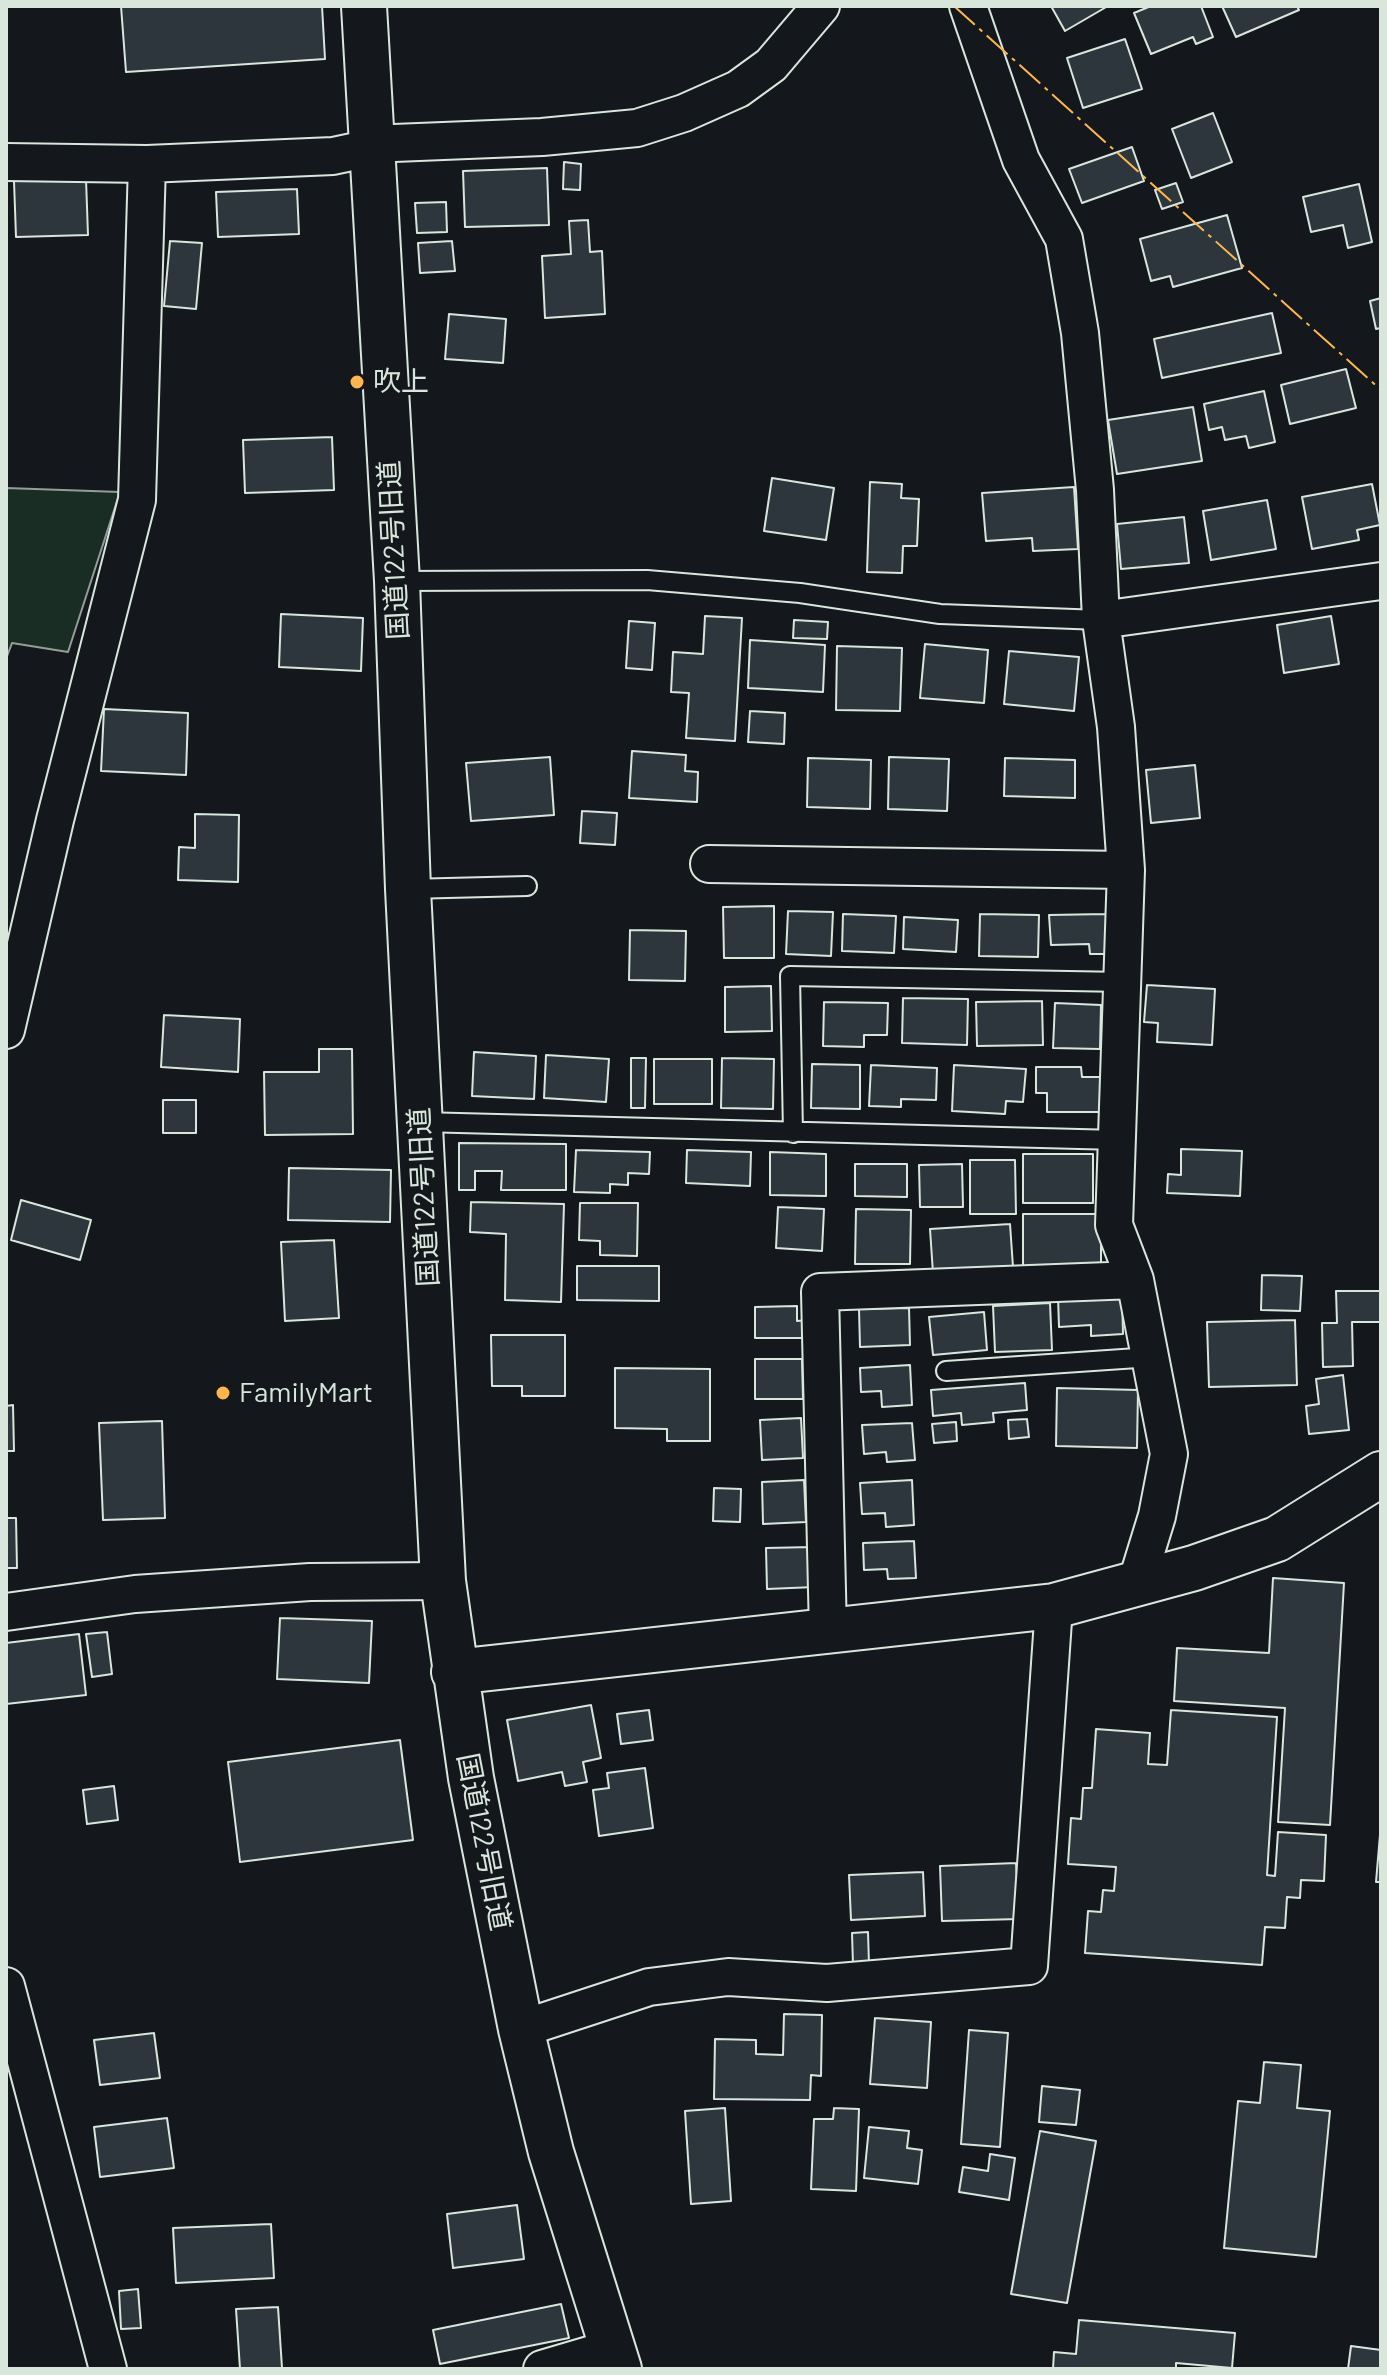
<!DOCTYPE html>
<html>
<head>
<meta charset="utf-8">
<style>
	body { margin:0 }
	#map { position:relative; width:1387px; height:2375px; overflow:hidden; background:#14181c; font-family:Barlow,sans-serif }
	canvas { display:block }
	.frame { position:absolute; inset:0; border:8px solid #d8e6dc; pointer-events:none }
</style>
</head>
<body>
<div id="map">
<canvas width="1387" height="2375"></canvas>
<div class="frame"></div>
</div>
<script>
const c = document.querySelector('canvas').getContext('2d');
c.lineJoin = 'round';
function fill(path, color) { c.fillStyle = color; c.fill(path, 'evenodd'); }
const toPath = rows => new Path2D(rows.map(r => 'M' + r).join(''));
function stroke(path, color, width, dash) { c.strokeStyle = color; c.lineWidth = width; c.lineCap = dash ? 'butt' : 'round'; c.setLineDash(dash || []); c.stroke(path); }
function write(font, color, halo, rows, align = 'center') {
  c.font = font + ' Barlow,"Noto Sans JP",sans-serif'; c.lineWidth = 6; c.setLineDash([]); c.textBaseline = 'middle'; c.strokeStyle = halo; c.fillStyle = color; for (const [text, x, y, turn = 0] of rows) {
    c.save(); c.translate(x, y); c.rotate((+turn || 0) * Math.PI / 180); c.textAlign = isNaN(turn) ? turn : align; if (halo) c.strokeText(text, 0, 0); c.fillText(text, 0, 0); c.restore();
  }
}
const green = toPath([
	[6,488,120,492,68,652,12,643,6,659,6,488]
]);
fill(green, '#1a2d24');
stroke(green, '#939e99', 2);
const building = toPath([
	[121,6,322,6,325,59,126,72,121,6],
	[1051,6,1108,6,1065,31,1051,6],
	[1151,6,1201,6,1213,37,1196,44,1193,37,1151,54,1134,13,1151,6],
	[1222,6,1297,6,1299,10,1236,37,1222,6],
	[1125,39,1142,89,1083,108,1067,58,1125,39],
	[1213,113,1232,162,1191,178,1172,129,1213,113],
	[1132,147,1144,181,1082,203,1069,169,1132,147],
	[564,162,581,164,580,190,563,189,564,162],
	[547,168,549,225,465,227,463,171,547,168],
	[86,179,88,235,16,237,14,181,86,179],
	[1176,183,1183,202,1162,209,1155,190,1176,183],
	[1359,184,1372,242,1348,248,1343,225,1311,232,1303,197,1359,184],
	[297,189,299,234,218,237,216,192,297,189],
	[446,202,447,232,417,233,415,203,446,202],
	[1227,215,1242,268,1173,287,1170,276,1151,281,1140,239,1227,215],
	[588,220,590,252,602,251,605,314,545,318,542,256,571,254,569,221,588,220],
	[170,241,202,243,196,309,164,306,170,241],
	[452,241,455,271,420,273,418,243,452,241],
	[1381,298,1381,328,1376,329,1370,301,1381,298],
	[1272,313,1281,353,1162,378,1154,339,1272,313],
	[449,314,506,319,503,363,445,359,449,314],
	[1346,369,1356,408,1290,424,1281,385,1346,369],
	[1264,391,1275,442,1249,448,1246,436,1225,440,1222,427,1209,430,1204,404,1264,391],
	[1193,407,1202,461,1117,474,1108,420,1193,407],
	[332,437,334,490,245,493,243,440,332,437],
	[772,478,834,488,826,540,764,531,772,478],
	[870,482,902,484,901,498,919,499,917,546,903,546,902,573,867,572,870,482],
	[1372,484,1380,525,1357,530,1359,540,1312,549,1302,497,1372,484],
	[1074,487,1078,549,1033,551,1032,538,986,541,982,493,1074,487],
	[1267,500,1276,549,1211,560,1203,511,1267,500],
	[1184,517,1189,563,1121,569,1117,524,1184,517],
	[281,614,363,618,361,671,279,667,281,614],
	[705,616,742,618,735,741,686,738,689,693,671,692,673,652,703,654,705,616],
	[1331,616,1339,664,1284,673,1277,625,1331,616],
	[794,620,828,622,827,639,793,638,794,620],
	[629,621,655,623,652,670,626,668,629,621],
	[750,640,825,645,823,692,748,688,750,640],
	[925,644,988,650,984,703,920,698,925,644],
	[837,646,902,648,900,711,836,710,837,646],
	[1009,651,1079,657,1074,711,1004,704,1009,651],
	[104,709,188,713,186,775,101,771,104,709],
	[750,711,785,713,784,744,748,742,750,711],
	[632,751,686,755,685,771,698,772,697,802,629,798,632,751],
	[550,757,554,815,471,821,466,763,550,757],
	[889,757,949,759,947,811,888,809,889,757],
	[808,758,871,760,870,809,807,807,808,758],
	[1005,758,1075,760,1075,798,1004,796,1005,758],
	[1195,765,1200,818,1151,823,1146,770,1195,765],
	[582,811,617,813,615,845,580,843,582,811],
	[195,814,239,815,238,882,178,880,179,847,195,848,195,814],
	[774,906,774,958,724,958,723,907,774,906],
	[788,911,833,912,831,956,786,954,788,911],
	[843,914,896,916,894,953,842,951,843,914],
	[980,914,1039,915,1038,957,979,956,980,914],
	[1106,914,1108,954,1090,954,1089,944,1051,945,1049,915,1106,914],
	[904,917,958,920,956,952,903,949,904,917],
	[630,930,686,931,685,981,629,980,630,930],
	[1147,985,1215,989,1212,1045,1157,1042,1158,1023,1144,1022,1147,985],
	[771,986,772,1031,725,1032,725,987,771,986],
	[903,998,968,999,967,1045,902,1043,903,998],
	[1042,1001,1043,1045,977,1046,976,1002,1042,1001],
	[824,1002,888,1003,887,1035,864,1035,864,1047,823,1046,824,1002],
	[1055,1003,1101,1005,1100,1049,1053,1048,1055,1003],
	[164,1015,240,1019,238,1072,161,1067,164,1015],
	[319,1049,352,1049,353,1134,265,1135,264,1072,319,1072,319,1049],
	[474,1052,536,1056,534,1099,472,1096,474,1052],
	[546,1055,609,1059,606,1102,544,1098,546,1055],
	[631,1058,646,1058,645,1108,631,1108,631,1058],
	[722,1058,774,1059,773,1109,721,1108,722,1058],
	[654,1059,712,1059,712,1104,654,1104,654,1059],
	[812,1064,860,1065,860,1109,811,1108,812,1064],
	[871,1065,937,1068,936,1100,901,1099,901,1107,869,1106,871,1065],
	[954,1065,1026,1069,1023,1102,1006,1101,1005,1114,952,1111,954,1065],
	[1036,1067,1081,1067,1082,1077,1106,1077,1105,1112,1047,1112,1047,1093,1036,1093,1036,1067],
	[163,1100,196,1100,196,1133,163,1133,163,1100],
	[459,1143,566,1144,566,1190,501,1190,502,1171,475,1171,475,1190,459,1190,459,1143],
	[1181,1149,1242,1151,1240,1196,1167,1193,1168,1174,1181,1175,1181,1149],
	[576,1150,650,1152,649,1174,628,1173,628,1185,610,1184,610,1193,574,1192,576,1150],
	[687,1150,751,1152,750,1186,686,1183,687,1150],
	[770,1152,826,1154,826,1196,770,1195,770,1152],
	[1023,1154,1093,1154,1093,1203,1023,1203,1023,1154],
	[970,1160,1015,1160,1016,1214,970,1214,970,1160],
	[855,1164,907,1164,907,1197,855,1196,855,1164],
	[962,1164,963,1207,920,1207,919,1165,962,1164],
	[289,1168,391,1170,390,1222,288,1220,289,1168],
	[21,1200,91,1220,80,1260,11,1240,21,1200],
	[471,1202,564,1204,561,1302,505,1300,506,1234,470,1232,471,1202],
	[580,1203,638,1203,637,1256,600,1255,600,1241,579,1240,580,1203],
	[778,1207,824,1209,822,1251,776,1248,778,1207],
	[856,1209,911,1210,910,1264,855,1264,856,1209],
	[1023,1214,1101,1214,1101,1268,1023,1268,1023,1214],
	[1010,1224,1013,1267,933,1273,930,1229,1010,1224],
	[334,1240,339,1318,285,1321,281,1242,334,1240],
	[577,1266,659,1266,659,1301,577,1300,577,1266],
	[1262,1275,1302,1276,1300,1311,1261,1310,1262,1275],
	[1336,1291,1381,1291,1381,1322,1352,1322,1353,1366,1323,1367,1322,1323,1337,1323,1336,1291],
	[1122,1293,1123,1334,1091,1336,1091,1325,1059,1327,1058,1296,1122,1293],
	[1050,1303,1052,1350,995,1352,993,1306,1050,1303],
	[797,1306,797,1321,808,1320,809,1338,755,1338,755,1307,797,1306],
	[909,1308,910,1345,860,1347,859,1309,909,1308],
	[984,1312,987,1350,933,1355,929,1317,984,1312],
	[1295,1320,1297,1385,1209,1387,1207,1322,1295,1320],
	[491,1335,565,1335,565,1396,522,1396,522,1386,492,1386,491,1335],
	[755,1359,802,1359,803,1399,755,1399,755,1359],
	[910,1365,912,1405,882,1407,881,1391,861,1392,860,1368,910,1365],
	[615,1368,710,1369,710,1441,667,1441,667,1429,615,1428,615,1368],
	[1343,1375,1349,1430,1309,1434,1306,1406,1319,1404,1316,1379,1343,1375],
	[1025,1383,1027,1410,993,1413,994,1422,962,1425,961,1413,933,1416,931,1390,1025,1383],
	[1057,1388,1138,1390,1137,1448,1056,1446,1057,1388],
	[13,1405,14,1451,6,1451,6,1406,13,1405],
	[801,1418,803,1458,762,1460,760,1420,801,1418],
	[1027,1419,1029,1437,1009,1439,1008,1420,1027,1419],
	[162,1421,165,1518,103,1520,99,1423,162,1421],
	[956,1422,957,1441,934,1443,932,1424,956,1422],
	[912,1423,915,1460,887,1462,886,1452,864,1454,862,1425,912,1423],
	[804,1480,806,1522,763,1524,762,1482,804,1480],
	[912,1480,914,1525,886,1527,885,1513,862,1514,860,1483,912,1480],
	[714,1488,741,1489,740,1522,713,1521,714,1488],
	[6,1518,16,1518,17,1568,6,1568,6,1518],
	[914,1541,916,1578,888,1579,887,1569,864,1570,863,1543,914,1541],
	[813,1547,815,1587,767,1589,766,1548,813,1547],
	[1273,1578,1344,1583,1330,1825,1278,1822,1285,1708,1174,1701,1177,1648,1269,1653,1273,1578],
	[280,1618,372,1621,369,1683,277,1679,280,1618],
	[107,1632,112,1674,92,1677,86,1634,107,1632],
	[79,1634,86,1695,6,1704,6,1643,79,1634],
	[591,1705,601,1758,583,1762,587,1782,565,1786,562,1772,518,1781,507,1720,591,1705],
	[649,1710,653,1740,621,1744,617,1714,649,1710],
	[1171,1710,1277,1717,1267,1875,1275,1876,1278,1832,1326,1835,1324,1881,1301,1880,1300,1898,1287,1897,1285,1928,1265,1927,1262,1965,1085,1953,1088,1911,1101,1912,1103,1890,1114,1891,1116,1867,1068,1864,1071,1818,1081,1819,1083,1788,1092,1788,1096,1729,1150,1733,1148,1764,1167,1765,1171,1710],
	[400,1740,413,1840,240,1862,228,1762,400,1740],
	[645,1768,653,1828,599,1836,593,1790,609,1788,607,1773,645,1768],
	[114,1786,118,1820,87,1824,83,1790,114,1786],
	[1381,1823,1381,1882,1376,1882,1381,1823],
	[1016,1863,1019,1919,942,1921,940,1866,1016,1863],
	[923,1872,925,1916,851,1920,849,1875,923,1872],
	[868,1932,869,1965,853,1965,852,1933,868,1932],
	[784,2014,822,2015,821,2076,811,2075,810,2100,714,2099,715,2039,756,2040,756,2054,783,2055,784,2014],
	[875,2018,931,2022,927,2088,870,2084,875,2018],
	[969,2030,1008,2033,1000,2147,961,2144,969,2030],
	[154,2033,160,2078,100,2085,94,2040,154,2033],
	[1264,2062,1301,2065,1297,2108,1330,2111,1316,2257,1224,2248,1238,2101,1260,2103,1264,2062],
	[1042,2086,1080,2090,1076,2125,1039,2122,1042,2086],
	[725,2108,731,2201,691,2204,685,2111,725,2108],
	[834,2108,859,2109,856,2191,811,2189,814,2119,833,2119,834,2108],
	[167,2118,174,2168,100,2177,94,2127,167,2118],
	[869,2127,909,2131,907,2148,922,2150,918,2184,864,2178,869,2127],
	[1040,2131,1096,2141,1067,2303,1011,2294,1040,2131],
	[990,2154,1015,2158,1009,2200,959,2192,963,2167,988,2171,990,2154],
	[517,2205,524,2259,453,2268,447,2214,517,2205],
	[271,2224,274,2278,176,2283,173,2228,271,2224],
	[138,2289,141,2328,121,2329,119,2291,138,2289],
	[561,2304,569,2338,440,2364,433,2330,561,2304],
	[278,2307,282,2368,240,2369,236,2309,278,2307],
	[1079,2320,1235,2333,1232,2368,1176,2363,1176,2369,1053,2369,1054,2352,1076,2354,1079,2320],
	[1351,2346,1381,2350,1381,2369,1348,2369,1351,2346]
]);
fill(building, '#2c363c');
stroke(building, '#d8e6dc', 2);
const lane = toPath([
	[397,581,647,580,800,593,940,614,1101,620],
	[408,889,527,886],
	[420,1122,1118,1140],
	[793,1133,790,976,1124,982],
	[946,1371,1152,1357]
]);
const street = toPath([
	[968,6,1021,160,1064,239,1080,333,1095,490,1101,620,1116,727,1126,870,1114,1225,1135,1280,1169,1454,1157,1516,1137,1581],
	[6,162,147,164,333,156,394,143,542,137,637,128,684,113,738,89,771,65,821,6],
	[1101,620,1381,581],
	[709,864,1126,870],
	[6,1030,55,820,137,500,147,164],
	[6,1612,135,1594,310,1582,443,1581],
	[828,1633,820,1292,1135,1280],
	[6,1986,108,2369],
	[521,2029,649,1987,728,1977,827,1983,1029,1966,1054,1606],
	[542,2369,613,2348]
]);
const secondary = toPath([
	[364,6,397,581,408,889,443,1581,471,1778,521,2029,551,2152,619,2369],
	[454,1672,1054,1606,1194,1568,1277,1539,1381,1474]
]);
stroke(lane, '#d8e6dc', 22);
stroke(street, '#d8e6dc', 40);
stroke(secondary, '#d8e6dc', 48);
stroke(lane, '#14181c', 18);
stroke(street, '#14181c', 36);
stroke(secondary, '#14181c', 44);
stroke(toPath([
	[954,6,1381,390]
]), '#ffb74d', 2, [28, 6, 4, 6]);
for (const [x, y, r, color] of [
	[357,382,8,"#ffb74d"],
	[223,1393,8,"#ffb74d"]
]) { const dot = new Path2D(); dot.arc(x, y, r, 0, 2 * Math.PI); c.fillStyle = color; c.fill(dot); stroke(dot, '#14181c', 3); }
write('28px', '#d8e6dc', '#14181c', [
	["吹上",373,382],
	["FamilyMart",239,1393]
], 'left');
write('28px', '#d8e6dc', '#14181c', [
	["国道122号旧道",394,550,-93],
	["国道122号旧道",424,1197,-93],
	["国道122号旧道",484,1842,79]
]);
</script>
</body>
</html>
